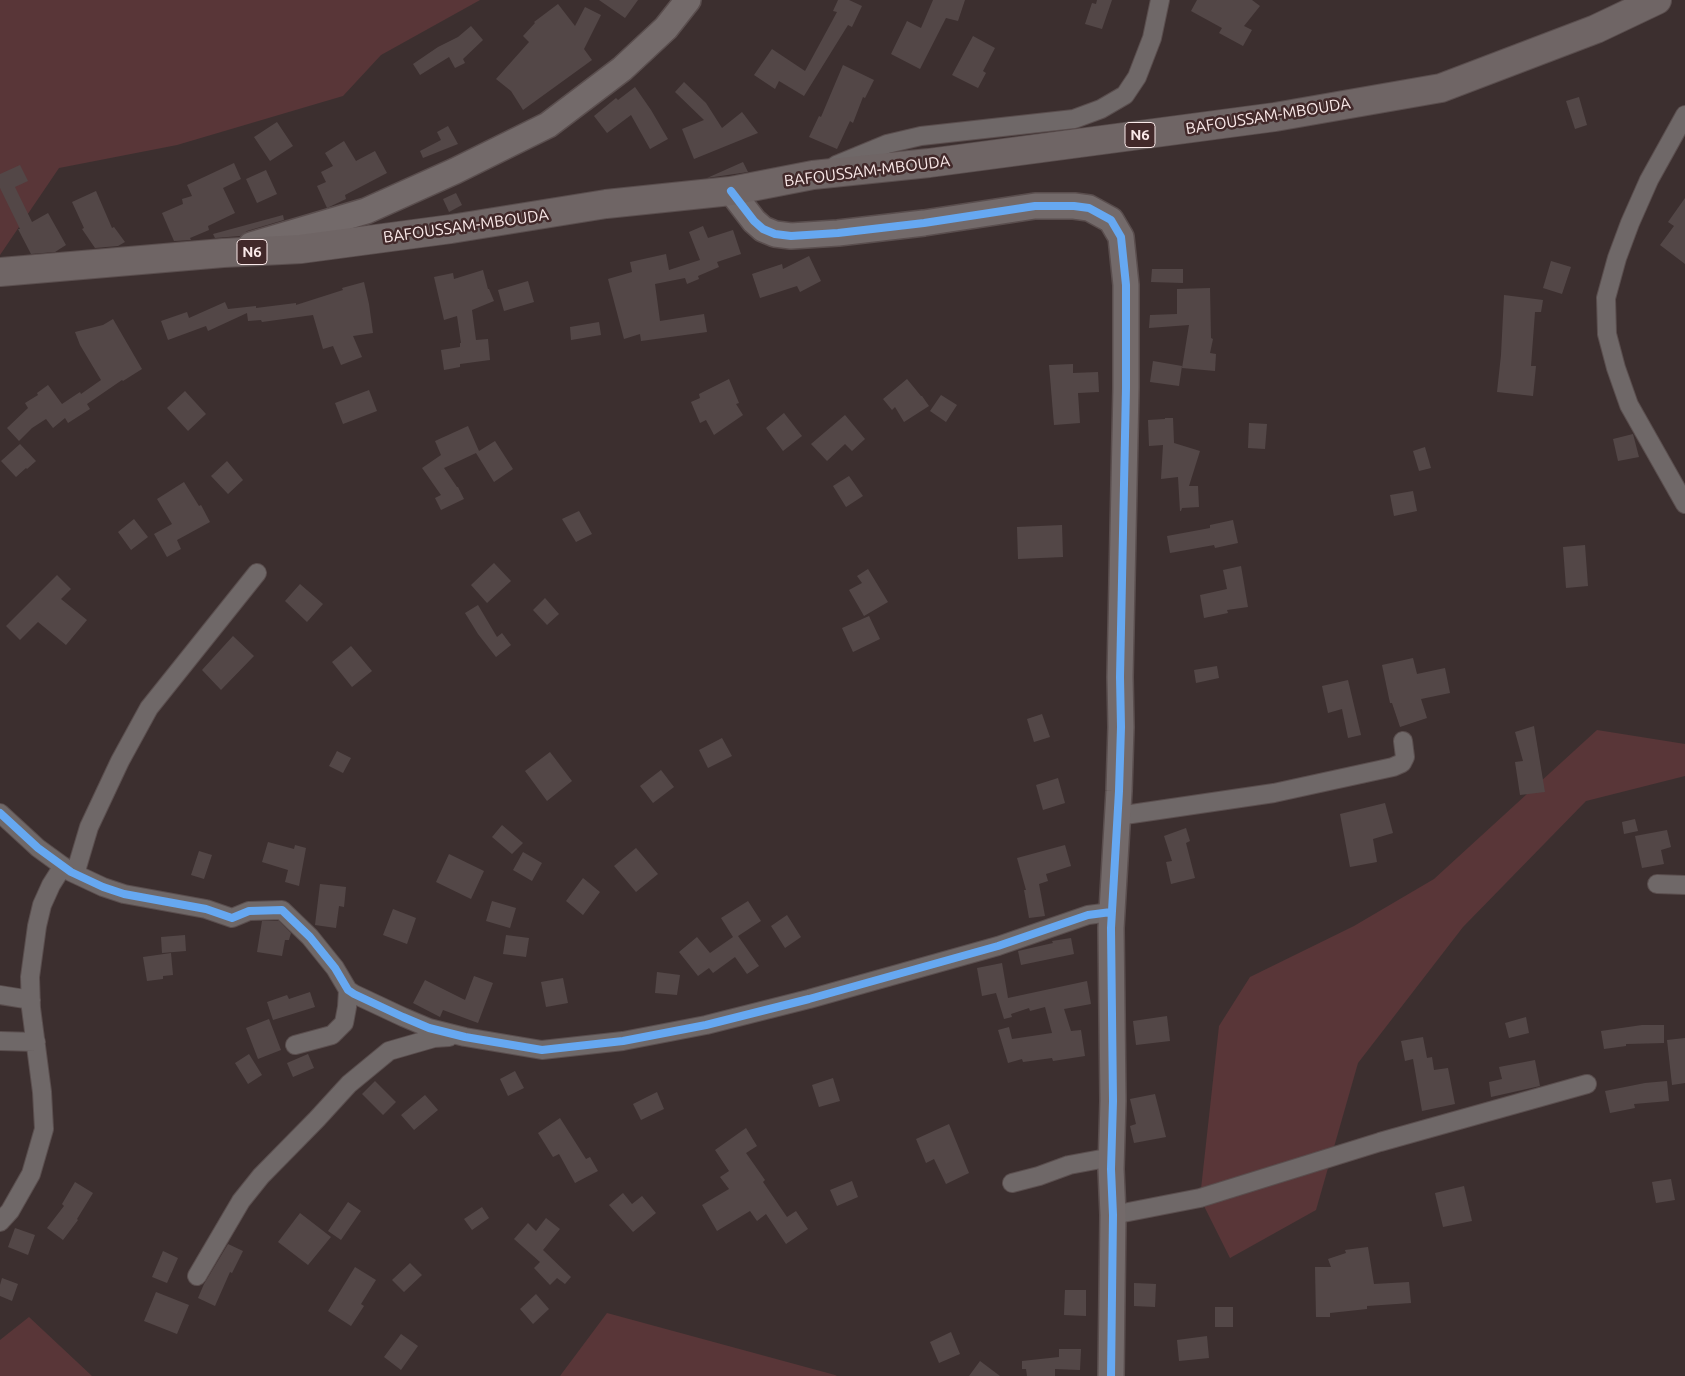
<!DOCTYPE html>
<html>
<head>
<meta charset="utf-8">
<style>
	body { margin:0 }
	canvas { display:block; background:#3c2f2f }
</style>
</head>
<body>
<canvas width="1685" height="1376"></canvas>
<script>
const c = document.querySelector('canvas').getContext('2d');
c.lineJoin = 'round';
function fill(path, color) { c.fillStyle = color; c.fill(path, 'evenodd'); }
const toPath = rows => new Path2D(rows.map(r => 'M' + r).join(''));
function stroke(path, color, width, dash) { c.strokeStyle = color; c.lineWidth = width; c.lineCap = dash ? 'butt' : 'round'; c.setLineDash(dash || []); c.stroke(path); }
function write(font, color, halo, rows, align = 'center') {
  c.font = font + ' Ubuntu,sans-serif'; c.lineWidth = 5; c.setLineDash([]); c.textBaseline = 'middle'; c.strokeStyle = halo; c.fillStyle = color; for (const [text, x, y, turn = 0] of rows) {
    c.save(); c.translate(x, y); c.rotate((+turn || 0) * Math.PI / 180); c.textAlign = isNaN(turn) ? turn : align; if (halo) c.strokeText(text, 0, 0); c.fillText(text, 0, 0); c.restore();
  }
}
fill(toPath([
	[0,0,480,0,381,55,343,96,177,145,59,168,0,255],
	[1597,730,1685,744,1685,776,1586,801,1463,927,1358,1063,1316,1210,1230,1258,1200,1198,1219,1026,1250,977,1354,926,1434,879],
	[607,1313,835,1375,837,1376,560,1376],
	[29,1317,92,1376,0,1376,0,1340]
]), '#593638');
fill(toPath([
	[599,0,638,0,625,18],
	[838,0,849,0,862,6,852,27,848,25,804,96,779,81,775,89,754,75,772,49,805,71,837,12,833,11],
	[933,0,965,0,958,21,946,18,920,69,891,54,907,21,921,28],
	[1097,0,1112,0,1102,29,1085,24,1092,3,1096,4],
	[1197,0,1252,0,1260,6,1244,26,1252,30,1243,46,1219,33,1222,28,1191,11],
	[558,4,575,26,585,7,601,15,584,49,592,60,523,110,511,91,496,79,529,42,523,36,535,23,534,22],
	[471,26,483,40,463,59,465,63,455,68,449,57,420,75,413,64,438,47,458,37],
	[973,36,995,48,983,71,986,73,978,88,952,75],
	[843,65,874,80,865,98,863,97,853,123,850,121,837,149,809,137,819,116,821,117],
	[684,82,706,103,722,128,742,112,758,133,694,159,682,129,704,120,675,92],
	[635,87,651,110,668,139,650,149,631,115,607,133,594,116,616,98,618,100],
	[1579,97,1587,125,1575,129,1566,101],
	[277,122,293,146,270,161,254,137],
	[448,126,458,144,423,158,420,151,441,140,437,132],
	[344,141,356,161,375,151,387,173,345,195,346,199,327,208,317,186,326,182,321,172,333,166,325,153],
	[743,162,748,172,707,178],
	[234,163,241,179,223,188,235,213,208,226,209,230,190,238,191,240,174,241,162,213,183,204,182,199,192,196,187,185],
	[20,165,28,181,15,187,32,222,48,213,66,245,55,252,31,254,18,229,20,229,0,188,0,174],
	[266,170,277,194,257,203,246,179],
	[96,191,112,228,114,227,125,242,118,246,95,248,82,229,84,228,72,202],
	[456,193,462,205,449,212,443,199],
	[1685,198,1685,264,1660,245,1674,226,1668,222],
	[283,215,284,220,247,231,240,236,215,238,213,234],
	[703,226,708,238,733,230,741,254,717,262,719,267,698,276,699,279,687,284,685,278,655,284,660,321,704,314,707,332,641,341,640,334,624,339,608,279,632,272,630,262,666,254,669,270,700,260,689,232],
	[809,256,821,281,800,292,797,286,760,298,752,274,782,264,783,269],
	[1551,261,1571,267,1562,294,1543,288],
	[1152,269,1183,269,1183,283,1151,282],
	[483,270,488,289,489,289,494,301,472,310,476,340,488,339,490,360,460,364,460,367,444,370,441,350,460,347,460,343,461,343,457,316,444,320,434,277,453,273,454,279],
	[528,281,534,302,504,311,498,290],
	[364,282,369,304,373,333,353,336,362,357,341,365,333,346,323,349,313,315,262,322,261,320,248,321,247,313,208,331,206,326,168,340,161,321,187,312,189,318,225,302,228,309,256,306,256,308,296,303,296,305,343,290,342,288],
	[1210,288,1211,338,1213,339,1210,353,1216,354,1215,371,1182,368,1189,325,1149,328,1150,315,1177,314,1177,289],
	[1504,295,1543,300,1541,312,1535,312,1531,366,1536,366,1533,396,1497,392,1501,355],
	[113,319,142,369,123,381,122,380,87,404,90,409,68,423,65,418,53,428,46,419,32,428,19,441,7,428,28,408,25,403,38,395,37,393,48,385,62,404,80,392,81,394,101,380,80,345,75,332,103,325],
	[599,322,601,335,571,340,570,327],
	[1153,361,1182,366,1179,386,1150,382],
	[1073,364,1073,373,1098,372,1099,392,1078,393,1080,423,1054,425,1049,365],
	[729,379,739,403,736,404,743,415,714,435,706,420,700,423,691,402,700,398,699,394],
	[907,379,921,396,922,396,929,406,904,422,895,407,892,410,883,399],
	[369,390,377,411,343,424,335,403],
	[185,391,206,414,188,431,167,408],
	[941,395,957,405,946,422,930,411],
	[784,413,802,436,783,451,766,428],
	[845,415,865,439,852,451,845,444,827,461,811,444],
	[1165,418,1173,418,1174,443,1200,451,1189,486,1198,486,1199,507,1182,508,1181,511,1180,511,1178,477,1161,479,1163,445,1149,446,1148,420,1165,419],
	[1249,423,1267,424,1265,449,1248,448],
	[468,426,479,451,495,441,513,469,494,482,476,453,444,468,457,487,458,487,464,499,441,510,435,498,441,495,422,468,441,455,435,441],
	[1633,434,1639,457,1618,461,1613,439],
	[20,444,36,461,27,469,26,468,16,477,1,461],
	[1425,447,1431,468,1419,471,1413,451],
	[227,461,243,480,228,494,211,476],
	[849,476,863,496,846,507,833,486],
	[184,482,199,506,201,505,210,522,177,540,181,549,167,557,154,534,172,524,157,499],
	[1413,491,1417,511,1394,516,1390,495],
	[579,511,592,534,576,542,562,519],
	[134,519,148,537,131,550,118,532],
	[1233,520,1238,543,1215,548,1214,545,1170,553,1167,536,1210,528,1210,525],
	[1062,525,1063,557,1018,559,1017,527],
	[1585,545,1588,586,1566,588,1563,547],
	[494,563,511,581,487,603,471,585],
	[1241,566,1248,607,1227,610,1228,613,1204,618,1200,595,1227,589,1223,570],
	[868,569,888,602,864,616,849,590,862,583,857,576],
	[57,575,71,589,61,599,87,620,66,645,38,622,20,640,6,626],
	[300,584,323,604,307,622,285,601],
	[545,598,559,614,547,625,533,610],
	[478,605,497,637,502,633,511,645,496,657,478,634,465,613],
	[869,616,880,639,853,652,842,628],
	[233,636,254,656,221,690,202,670],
	[351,646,372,671,352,687,332,662],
	[1413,658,1417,674,1445,668,1450,693,1421,699,1427,718,1400,727,1392,703,1390,703,1382,665],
	[1217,666,1219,678,1196,683,1194,670],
	[1348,680,1361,735,1348,738,1342,709,1328,713,1322,686],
	[1042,714,1050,737,1034,742,1027,719],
	[1534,726,1545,792,1520,795,1515,762,1523,761,1515,732],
	[722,738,732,756,708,768,699,750],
	[337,751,351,758,343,773,329,766],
	[550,752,572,781,547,801,525,771],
	[661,770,674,787,653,803,640,786],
	[1058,778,1065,803,1043,810,1036,785],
	[1385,803,1393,833,1373,839,1377,862,1350,867,1340,814],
	[1635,819,1638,831,1624,834,1622,822],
	[502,825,523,843,512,854,492,837],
	[1186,828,1190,841,1186,843,1195,878,1171,884,1166,862,1172,861,1164,836],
	[1667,830,1671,847,1661,850,1664,864,1642,868,1635,836],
	[268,842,294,849,295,845,306,848,299,886,285,882,288,870,262,862],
	[1065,845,1071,866,1046,874,1048,881,1039,884,1045,916,1029,918,1024,890,1026,890,1017,858],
	[636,848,658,874,636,892,614,866],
	[199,851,212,855,204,879,191,875],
	[523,852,542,863,532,881,513,870],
	[449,854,484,871,471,899,436,882],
	[583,878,600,892,583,915,566,901],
	[320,884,346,887,344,907,339,906,336,928,315,925],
	[492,901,516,908,510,928,486,921],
	[748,901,761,921,738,936,759,966,747,974,735,957,713,973,709,968,698,976,679,952,697,937,710,953,733,937,721,918],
	[393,909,416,918,407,944,383,935],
	[787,915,801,937,785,948,771,926],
	[262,921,279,921,291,933,289,940,285,940,282,956,257,952],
	[185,935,186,951,162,953,161,937],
	[506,935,529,938,526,957,503,954],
	[1071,938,1074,954,1021,965,1018,951,1053,943,1052,941],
	[171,953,173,975,163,976,163,979,147,981,143,957],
	[1002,963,1008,998,1087,981,1091,1004,1064,1009,1071,1031,1081,1030,1085,1056,1053,1061,1052,1058,1023,1062,1022,1059,1008,1063,998,1030,1009,1027,1012,1039,1052,1033,1045,1007,1030,1011,1029,1008,1011,1014,1012,1017,1004,1019,996,993,982,996,977,968],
	[657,972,680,975,677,995,655,993],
	[474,976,493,983,478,1023,443,1010,440,1017,413,1003,425,980,465,1000],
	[563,978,568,1003,546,1007,541,982],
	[310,992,315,1007,273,1020,267,1002,287,995,289,999],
	[1167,1016,1170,1041,1136,1045,1133,1021],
	[1526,1017,1529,1033,1509,1038,1505,1023],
	[269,1019,281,1050,258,1059,246,1028],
	[1642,1025,1664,1025,1664,1043,1626,1044,1626,1046,1604,1049,1601,1031],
	[1423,1037,1427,1058,1432,1057,1434,1070,1448,1068,1455,1104,1422,1111,1413,1059,1405,1061,1401,1041],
	[1685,1038,1685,1083,1672,1085,1667,1040],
	[249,1054,262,1075,248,1084,235,1063],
	[308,1054,314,1068,293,1077,287,1063],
	[1535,1060,1540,1086,1491,1097,1489,1082,1502,1079,1499,1067],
	[515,1071,524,1088,508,1096,500,1079],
	[833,1078,840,1101,819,1107,812,1085],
	[375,1081,396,1102,383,1115,362,1094],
	[1667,1081,1669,1101,1634,1104,1635,1108,1610,1113,1605,1091,1645,1083],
	[657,1092,664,1109,641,1120,633,1104],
	[1155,1094,1166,1137,1134,1143,1130,1126,1136,1124,1130,1099],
	[425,1095,438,1110,414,1130,401,1115],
	[560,1118,586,1159,590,1157,598,1171,575,1183,559,1154,553,1157,538,1133],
	[949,1124,969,1173,946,1184,934,1159,926,1163,916,1139],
	[746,1128,757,1146,746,1153,765,1180,763,1182,787,1217,796,1211,808,1229,786,1244,766,1214,757,1221,750,1211,717,1231,702,1205,729,1189,720,1177,729,1171,715,1150],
	[1671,1179,1675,1200,1656,1203,1652,1182],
	[852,1181,858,1197,837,1206,830,1190],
	[75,1182,93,1193,77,1219,78,1220,63,1240,47,1228,64,1206,62,1204],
	[1464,1186,1472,1221,1443,1227,1435,1193],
	[623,1193,632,1204,642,1196,656,1213,633,1232,609,1205],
	[348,1202,361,1211,341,1240,328,1231],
	[482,1207,489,1218,472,1230,464,1219],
	[300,1213,331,1237,308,1265,278,1242],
	[546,1218,560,1229,543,1250,571,1277,565,1284,557,1278,550,1285,534,1268,540,1262,514,1239,528,1223,536,1231],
	[15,1228,35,1235,28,1255,8,1247],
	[228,1244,243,1251,232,1273,230,1272,215,1306,198,1298,204,1284],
	[1368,1247,1374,1284,1409,1282,1411,1303,1367,1306,1367,1309,1330,1313,1330,1317,1316,1317,1315,1267,1331,1267,1328,1259,1346,1253,1345,1250],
	[163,1251,178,1258,167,1283,152,1277],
	[410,1263,422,1275,404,1292,392,1280],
	[355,1267,376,1280,361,1304,364,1306,351,1326,328,1311],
	[2,1278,18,1284,12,1301,0,1296,0,1285],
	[1134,1283,1156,1284,1155,1307,1134,1306],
	[1065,1290,1086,1290,1086,1316,1064,1315],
	[156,1292,189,1305,177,1334,144,1321],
	[536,1294,549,1309,533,1324,520,1309],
	[1215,1307,1233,1307,1233,1327,1215,1327],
	[951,1332,960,1354,939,1363,930,1342],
	[401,1334,418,1346,401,1370,384,1357],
	[1207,1336,1209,1358,1179,1361,1177,1340],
	[1059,1349,1081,1349,1080,1370,1055,1369,1055,1376,1027,1376,1026,1369,1022,1369,1022,1361,1059,1357],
	[980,1361,1000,1376,969,1376]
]), '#534747');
const street = toPath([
	[1685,115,1649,180,1630,223,1617,258,1606,298,1607,334,1616,368,1629,405,1685,504],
	[836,165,887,144,921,136,1074,119,1101,109,1125,95,1137,77,1152,38,1160,0],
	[0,813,38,848,71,872,103,887,124,894,206,909,232,918,249,911,282,910,310,937,335,968,348,990,354,994,403,1017,429,1028,465,1037,542,1050,623,1041,706,1025,809,999,998,946,1088,915,1111,912],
	[1118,816,1274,793,1393,767,1402,763,1405,757,1403,741],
	[75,874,89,827,120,761,149,708,257,573],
	[1657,884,1685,885],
	[0,995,31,1000],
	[0,1041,36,1042],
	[295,1045,332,1035,344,1023,347,1007,348,990],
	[1012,1183,1039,1176,1069,1165,1112,1157],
	[1113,1215,1200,1198,1380,1142,1587,1084],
	[0,1222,10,1211,31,1174,44,1129,42,1092,31,1008,30,977,37,926,42,905,51,885,63,866],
	[197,1276,241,1201,261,1176,317,1119,349,1084,389,1051,434,1038,449,1037]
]);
const secondary = toPath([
	[731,191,754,221,763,229,775,234,791,236,838,233,924,223,1035,206,1074,206,1089,208,1111,220,1121,237,1126,285,1126,388,1120,677,1121,727,1119,791,1111,928,1113,1101,1111,1169,1113,1215,1111,1376],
	[251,245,366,211,455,171,548,125,622,69,666,28,688,0]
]);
const highway = toPath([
	[0,272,223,253,301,249,451,229,606,204,731,191,813,175,929,163,1275,117,1441,88,1596,29,1657,0]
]);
stroke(street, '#5a4e4e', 20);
stroke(secondary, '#5a4e4e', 28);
stroke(highway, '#5a4e4e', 30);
stroke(street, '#6f6868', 18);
stroke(secondary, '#736a6a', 25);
stroke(highway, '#6f6565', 28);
stroke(toPath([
	[731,191,754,221,763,229,775,234,791,236,838,233,924,223,1035,206,1074,206,1089,208,1111,220,1121,237,1126,285,1126,388,1120,677,1121,727,1119,791,1111,928,1113,1101,1111,1169,1113,1215,1111,1376],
	[0,813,38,848,71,872,103,887,124,894,206,909,232,918,249,911,282,910,310,937,335,968,348,990,354,994,403,1017,429,1028,465,1037,542,1050,623,1041,706,1025,809,999,998,946,1088,915,1111,912]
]), '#66a8f1', 8);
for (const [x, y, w] of [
	[1140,135,30],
	[252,252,30]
]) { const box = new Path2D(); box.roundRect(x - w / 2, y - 12.5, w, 25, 4); c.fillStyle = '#42292a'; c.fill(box); stroke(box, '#fae9e9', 1); }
write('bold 15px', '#fae9e9', null, [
	["N6",1140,135],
	["N6",252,252]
]);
write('16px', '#fae9e9', '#42292a', [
	["BAFOUSSAM-MBOUDA",1268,116,-9],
	["BAFOUSSAM-MBOUDA",867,171,-7],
	["BAFOUSSAM-MBOUDA",466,226,-8]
]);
</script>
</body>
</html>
